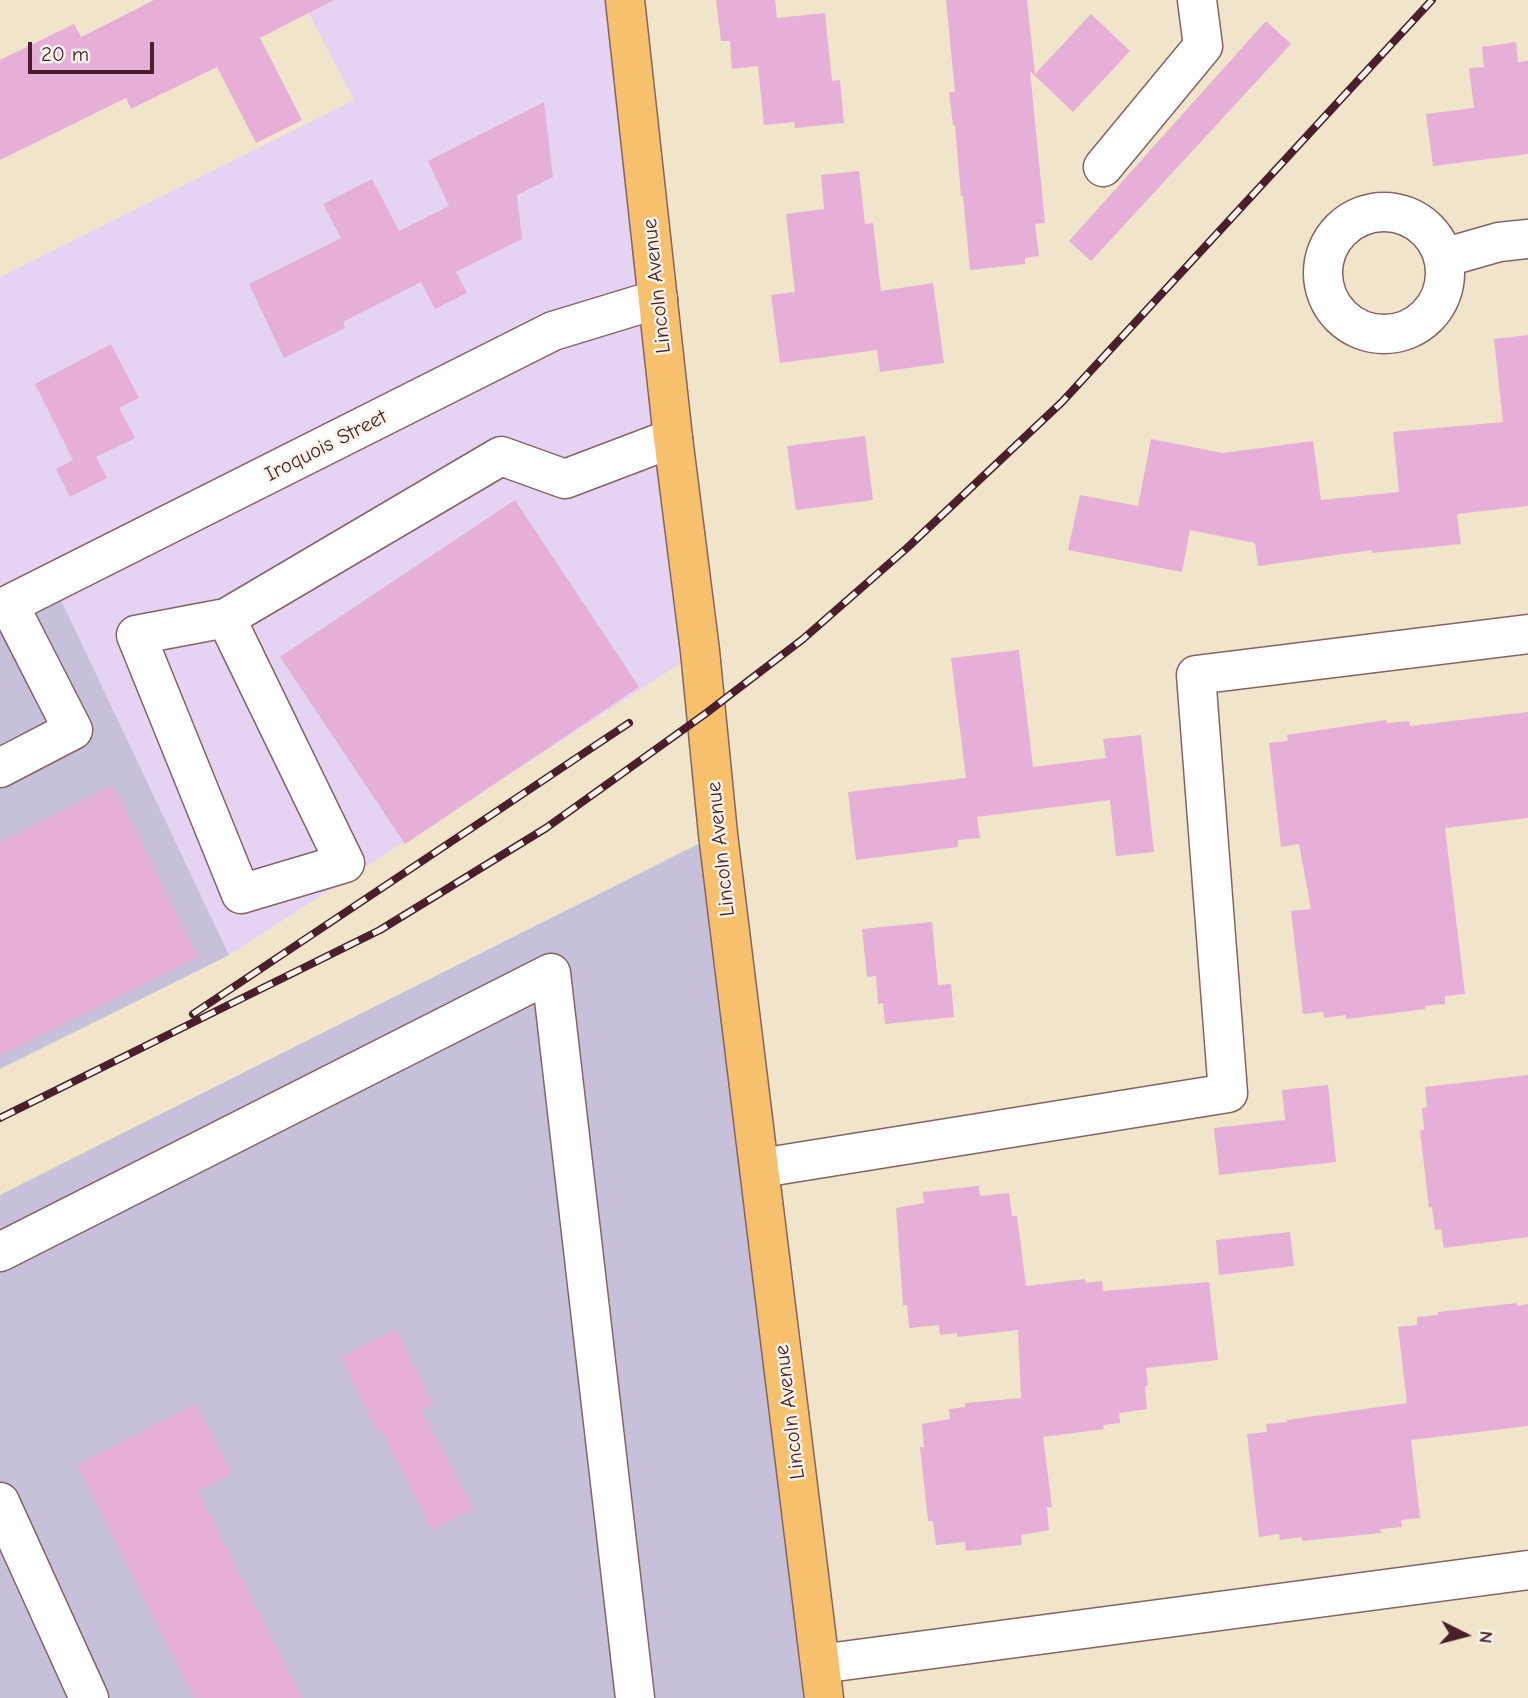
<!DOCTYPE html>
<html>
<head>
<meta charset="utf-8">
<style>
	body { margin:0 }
	#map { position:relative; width:1528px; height:1698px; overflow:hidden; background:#f0e5ca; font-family:"Comic Neue",sans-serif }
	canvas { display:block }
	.north { position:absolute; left:1430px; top:1600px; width:70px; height:70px; -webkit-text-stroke:5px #f7f3e8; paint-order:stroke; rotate:96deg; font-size:19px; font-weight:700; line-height:28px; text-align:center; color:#4a1f2b }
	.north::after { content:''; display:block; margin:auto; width:24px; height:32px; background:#4a1f2b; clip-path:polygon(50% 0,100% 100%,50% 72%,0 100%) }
	.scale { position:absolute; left:28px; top:42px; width:126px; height:32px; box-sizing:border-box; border:4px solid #4a1f2b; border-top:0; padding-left:9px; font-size:21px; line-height:24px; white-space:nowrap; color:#4a1f2b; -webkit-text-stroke:5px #f7f3e8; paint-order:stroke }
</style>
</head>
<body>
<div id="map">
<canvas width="1528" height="1698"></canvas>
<div class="north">N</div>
<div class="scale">20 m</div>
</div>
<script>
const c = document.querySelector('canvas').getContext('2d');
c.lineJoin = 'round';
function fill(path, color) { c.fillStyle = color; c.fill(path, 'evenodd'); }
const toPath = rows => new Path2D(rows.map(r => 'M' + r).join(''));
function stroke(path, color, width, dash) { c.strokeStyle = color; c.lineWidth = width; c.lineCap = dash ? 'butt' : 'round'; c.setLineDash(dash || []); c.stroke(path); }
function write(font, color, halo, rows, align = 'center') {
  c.font = font + ' "Comic Neue",sans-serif'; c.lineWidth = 5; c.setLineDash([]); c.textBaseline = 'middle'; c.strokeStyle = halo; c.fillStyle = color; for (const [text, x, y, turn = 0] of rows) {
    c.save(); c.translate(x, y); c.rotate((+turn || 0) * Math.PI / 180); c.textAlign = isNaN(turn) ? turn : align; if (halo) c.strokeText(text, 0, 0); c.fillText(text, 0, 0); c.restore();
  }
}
fill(toPath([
	[302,0,625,0,700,651,229,955,53,583,0,609,0,277,354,100]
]), '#e4d3f2');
fill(toPath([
	[53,583,229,955,0,1069,0,609],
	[718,834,824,1698,0,1698,0,1195]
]), '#c6c0da');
fill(toPath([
	[154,0,334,0,260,38,302,120,256,143,217,67,131,109,126,98,0,160,0,60,74,24,81,37],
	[716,0,775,0,777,18,825,13,832,81,840,80,844,123,795,128,794,122,764,125,758,66,732,69,730,41,721,41],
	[946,0,1027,0,1035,74,1091,14,1130,51,1073,112,1030,71,1045,223,1035,224,1039,256,1025,258,1025,264,970,270,963,196,961,196,955,125,953,125,949,92,955,92],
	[1266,21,1291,44,1091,261,1069,241],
	[1516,42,1518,62,1528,61,1528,154,1433,166,1426,114,1474,108,1469,68,1484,67,1482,47],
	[544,102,553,177,517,195,522,239,456,272,467,293,435,309,421,282,343,322,345,328,284,358,249,284,341,238,323,204,372,179,399,231,449,206,428,161],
	[859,171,865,224,873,223,881,291,933,283,944,363,880,372,877,350,780,363,771,295,795,292,786,214,824,209,821,175],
	[1528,335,1528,506,1457,514,1461,544,1372,553,1372,550,1258,566,1255,543,1190,530,1182,572,1068,550,1080,495,1138,506,1151,439,1223,453,1313,441,1321,500,1399,492,1393,432,1503,422,1494,339],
	[111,344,139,398,119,408,135,438,96,457,107,478,70,497,56,469,73,460,35,384],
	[865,436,873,500,796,510,787,446],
	[515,500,639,687,405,844,280,657],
	[1019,650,1033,767,1106,758,1103,739,1141,735,1154,852,1116,856,1110,800,977,817,980,838,958,840,958,847,856,860,848,792,966,778,951,658],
	[1528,712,1528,818,1445,828,1465,994,1445,996,1445,1004,1425,1006,1425,1009,1346,1019,1346,1015,1324,1018,1323,1012,1303,1014,1291,911,1311,909,1299,844,1281,847,1269,743,1288,741,1287,735,1386,720,1387,723,1409,721,1410,726],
	[113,785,198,957,0,1055,0,842],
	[932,922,938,985,951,984,954,1017,885,1024,883,1003,878,1004,876,976,867,977,862,929],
	[1528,1075,1528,1237,1444,1248,1441,1229,1435,1230,1432,1207,1429,1208,1420,1130,1424,1130,1422,1108,1427,1107,1425,1087],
	[1328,1085,1336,1162,1219,1175,1214,1128,1285,1120,1282,1090],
	[979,1186,980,1196,1009,1193,1012,1216,1017,1216,1026,1286,1085,1279,1086,1283,1102,1281,1103,1291,1209,1282,1218,1360,1146,1368,1148,1385,1145,1387,1147,1409,1119,1413,1120,1423,1103,1425,1104,1429,1043,1437,1052,1507,1047,1507,1049,1530,1021,1535,1022,1545,966,1551,965,1542,936,1545,933,1521,928,1521,920,1447,924,1447,922,1424,950,1419,949,1409,965,1407,965,1403,1021,1398,1018,1330,957,1337,957,1333,940,1335,939,1325,909,1328,907,1305,903,1305,896,1208,924,1203,923,1192],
	[1290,1232,1294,1266,1219,1275,1216,1240],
	[1517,1303,1517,1306,1528,1304,1528,1426,1411,1440,1420,1518,1401,1520,1402,1527,1380,1529,1381,1533,1302,1541,1302,1537,1280,1540,1279,1534,1259,1537,1247,1434,1267,1432,1266,1424,1287,1422,1287,1420,1407,1403,1398,1327,1417,1325,1417,1317,1438,1315,1438,1312],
	[396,1329,433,1404,422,1410,473,1509,432,1530,381,1430,377,1432,341,1357],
	[196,1404,232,1474,198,1491,302,1698,194,1698,77,1465]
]), '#e6afd7');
const minor = toPath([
	[1103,167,1203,46,1197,0],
	'1323 273a61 61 0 1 1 122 0a61 61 0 1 1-122 0Z',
	[1443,258,1499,242,1528,239],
	[0,609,553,331,658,299],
	[226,618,136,635,241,894,345,863,226,618,501,456,565,479,673,438],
	[0,768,73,730,9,605],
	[761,1168,1228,1093,1196,675,1528,634],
	[0,1252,551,973,635,1698],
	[0,1502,89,1698],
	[820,1664,1528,1570]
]);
const major = toPath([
	[625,0,673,438,700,651,718,834,824,1698]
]);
stroke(minor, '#846463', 41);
stroke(major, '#846463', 41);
stroke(minor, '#fff', 38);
stroke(major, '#f7c06c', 38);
const rail = toPath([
	[193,1014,629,723],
	[0,1118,380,930,546,828,705,714,803,639,907,548,1062,402,1432,0]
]);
stroke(rail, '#4a1f2b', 8);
stroke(rail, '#f7f3e8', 5, [16]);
write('21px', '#4a1f2b', '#f7f3e8', [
	["Lincoln Avenue",657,286,-96],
	["Iroquois Street",326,446,-27],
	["Lincoln Avenue",721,849,-96],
	["Lincoln Avenue",790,1412,-97]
]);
</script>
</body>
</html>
